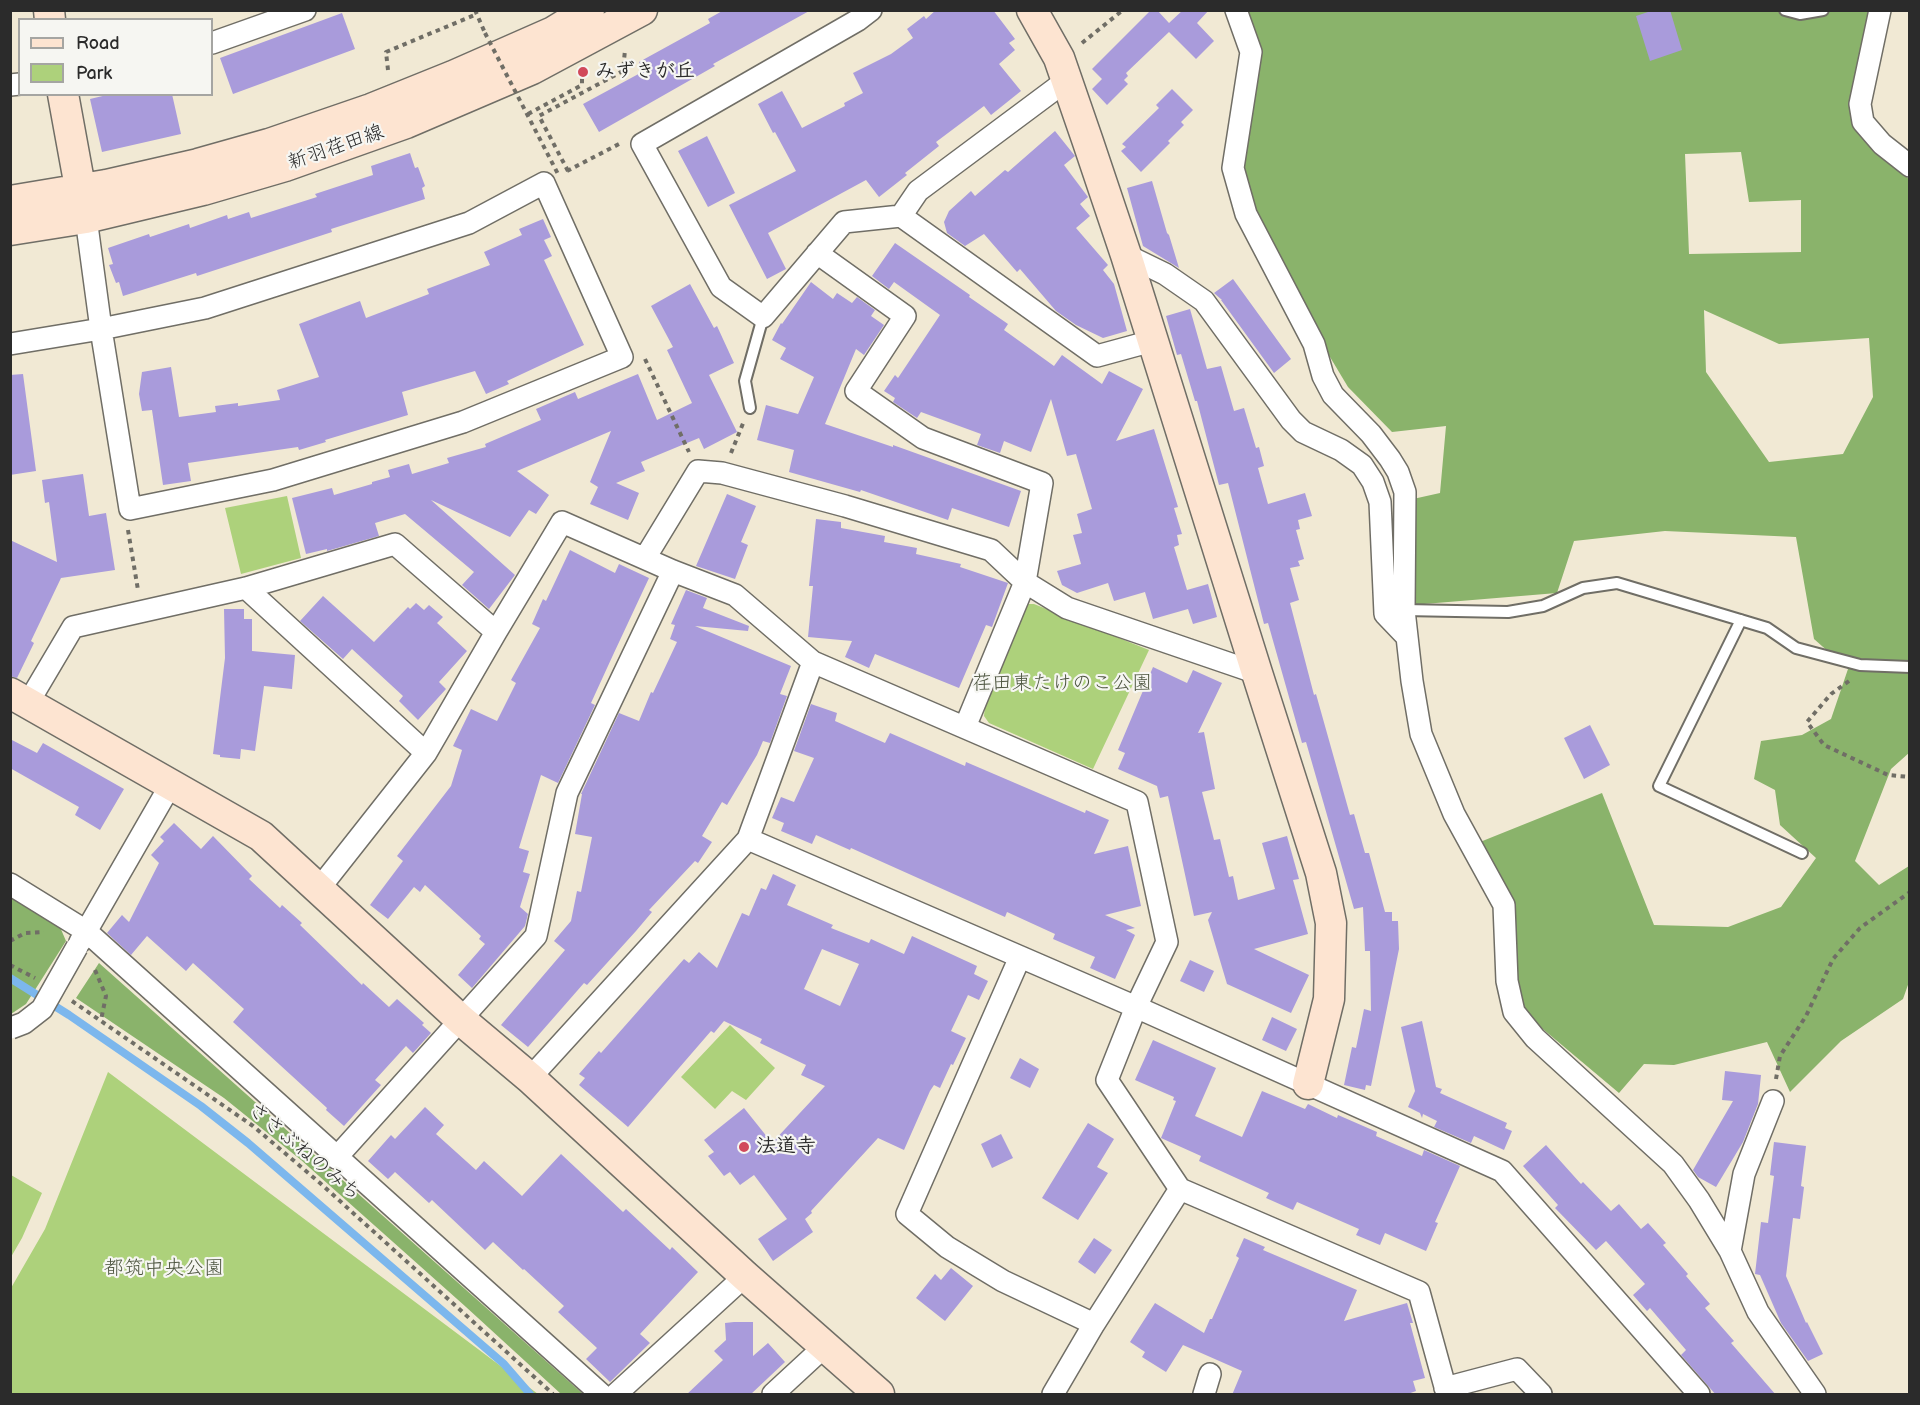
<!DOCTYPE html>
<html>
<head>
<meta charset="utf-8">
<style>
	body { margin:0 }
	#map { position:relative; width:1920px; height:1405px; overflow:hidden; background:#f1e9d4; font-family:"Balsamiq Sans",sans-serif }
	canvas { display:block }
	.frame { position:absolute; inset:0; border:12px solid #2b2b2b; pointer-events:none }
	.legend { position:absolute; left:18px; top:18px; width:195px; height:78px; box-sizing:border-box; background:#f6f6f2; border:2px solid #a5a5a2; margin:0; padding:8px 10px; list-style:none; font-size:18px; color:#2b2b2b }
	.legend li { display:flex; align-items:center; gap:12px; height:30px }
	.legend b { width:30px; border:2px solid #a5a5a2 }
</style>
</head>
<body>
<div id="map">
<canvas width="1920" height="1405"></canvas>
<div class="frame"></div>
<ul class="legend">
<li><b style="height:8px;background:#fde4d1"></b>Road</li>
<li><b style="height:16px;background:#add17b"></b>Park</li>
</ul>
</div>
<script>
const c = document.querySelector('canvas').getContext('2d');
c.lineJoin = 'round';
function fill(path, color) { c.fillStyle = color; c.fill(path, 'evenodd'); }
const toPath = rows => new Path2D(rows.map(r => 'M' + r).join(''));
function stroke(path, color, width, dash) { c.strokeStyle = color; c.lineWidth = width; c.lineCap = dash ? 'butt' : 'round'; c.setLineDash(dash || []); c.stroke(path); }
function write(font, color, halo, rows, align = 'center') {
  c.font = font + ' "Balsamiq Sans","Klee One",sans-serif'; c.lineWidth = 4.5; c.setLineDash([]); c.textBaseline = 'middle'; c.strokeStyle = halo; c.fillStyle = color; for (const [text, x, y, turn = 0] of rows) {
    c.save(); c.translate(x, y); c.rotate((+turn || 0) * Math.PI / 180); c.textAlign = isNaN(turn) ? turn : align; if (halo) c.strokeText(text, 0, 0); c.fillText(text, 0, 0); c.restore();
  }
}
fill(toPath([
	[287,496,301,558,241,574,225,508],
	[1027,604,1034,604,1149,650,1093,769,989,723,984,716,985,706,1022,610],
	[730,1025,775,1068,746,1100,732,1091,715,1109,681,1077],
	[108,1072,538,1394,11,1394,11,1288,45,1229],
	[11,1175,42,1193,22,1238,11,1257]
]), '#add17b');
fill(toPath([
	[1244,11,1872,11,1855,94,1885,161,1909,179,1910,752,1891,769,1855,861,1879,885,1909,866,1909,982,1903,999,1841,1041,1790,1092,1767,1042,1674,1065,1644,1064,1619,1093,1519,1009,1480,842,1602,793,1654,925,1728,927,1781,907,1816,858,1780,825,1775,790,1754,779,1761,741,1802,735,1831,719,1848,669,1814,639,1796,537,1665,531,1574,541,1557,593,1412,605,1413,499,1440,493,1446,426,1392,432,1348,387,1315,332,1255,216,1239,167],
	[1741,152,1749,202,1801,200,1801,252,1689,254,1685,154],
	[1704,310,1779,344,1869,338,1873,397,1843,454,1769,462,1706,372],
	[11,894,60,927,66,941,26,1004,11,1014],
	[99,963,583,1394,561,1394,466,1307,301,1160,224,1098,76,998]
]), '#8ab36b');
stroke(toPath([
	[10,978,69,1015,201,1106,248,1143,504,1364,530,1394]
]), '#7cb7ed', 8);
fill(toPath([
	[724,10,811,10,713,64,715,66,599,132,583,104,644,71,639,62,710,23,708,19],
	[936,10,993,10,1015,39,1009,43,1015,50,999,64,1021,91,991,115,984,106,936,142,939,146,905,173,907,175,879,197,866,180,768,233,786,269,767,279,729,205,796,171,775,132,773,133,758,104,782,91,802,128,845,106,844,103,863,93,853,73,891,54,913,38,907,29,924,16,926,19],
	[1151,10,1157,10,1169,23,1183,10,1209,10,1197,23,1214,41,1196,59,1169,32,1126,73,1128,76,1124,80,1128,84,1107,105,1092,89,1102,79,1092,69],
	[1654,10,1670,10,1682,50,1650,61,1636,16],
	[342,13,355,49,233,94,220,58],
	[1172,89,1193,110,1181,122,1184,125,1168,141,1170,143,1141,172,1121,151,1126,147,1122,144,1159,108,1156,105],
	[111,94,172,94,181,134,102,152,90,99],
	[1055,131,1075,156,1064,165,1088,197,1080,204,1090,216,1076,228,1108,265,1103,270,1114,284,1127,331,1103,338,1076,325,1056,311,1020,269,1017,272,984,234,965,246,947,233,944,222,949,211,971,191,975,196,1005,170,1008,172],
	[707,136,735,193,708,207,678,151],
	[410,153,415,168,418,167,425,186,422,188,425,199,331,229,332,232,197,276,196,273,123,296,119,282,116,283,109,265,113,264,108,248,149,234,150,237,189,224,190,228,227,215,228,219,249,212,251,218,317,197,315,194,373,175,371,166],
	[1152,181,1167,233,1169,235,1179,268,1143,246,1127,188],
	[543,219,551,237,544,240,552,256,544,260,584,345,507,381,509,384,486,394,475,371,402,392,408,415,325,440,326,442,299,450,298,447,188,463,191,481,163,485,152,410,142,411,139,394,142,372,171,367,179,417,216,412,215,406,238,403,238,406,280,400,277,390,319,377,299,324,360,301,366,318,429,294,427,289,490,265,484,252,522,235,519,229],
	[895,243,970,295,969,297,1008,324,1004,330,1054,366,1062,355,1102,384,1109,371,1143,389,1116,441,1154,429,1178,507,1174,508,1182,534,1177,535,1179,545,1174,547,1187,590,1208,584,1217,617,1193,624,1188,609,1153,619,1145,592,1114,601,1108,583,1077,593,1062,585,1057,571,1081,564,1073,535,1082,533,1077,514,1092,509,1076,454,1067,456,1051,399,1031,452,1004,441,1000,453,977,445,981,434,921,412,917,418,893,402,895,398,884,391,895,375,898,378,940,315,894,282,889,289,872,276],
	[1233,279,1291,359,1274,373,1221,300,1222,300,1214,293],
	[811,282,833,299,837,293,852,303,857,297,875,310,871,316,884,325,864,355,856,349,825,424,893,447,893,445,1021,491,1009,527,952,508,948,520,861,490,860,492,789,472,794,450,757,440,766,405,798,414,814,377,780,359,786,348,772,340,781,323,782,324],
	[690,284,714,328,717,326,734,363,709,375,737,432,704,449,699,438,641,462,645,471,616,483,639,493,628,520,590,504,598,487,590,482,611,431,517,471,549,495,536,514,529,510,510,537,431,500,515,575,489,609,462,585,474,572,405,514,375,523,379,536,327,551,327,549,306,554,292,498,332,488,334,495,372,484,372,482,390,477,388,470,409,464,412,474,449,463,447,458,486,447,485,444,541,420,536,409,575,392,578,399,638,374,657,420,692,403,667,350,673,347,651,306],
	[1190,309,1207,369,1221,366,1234,411,1244,408,1256,448,1259,447,1264,466,1258,468,1268,504,1305,493,1312,516,1298,520,1300,529,1296,530,1304,559,1298,561,1300,566,1290,568,1299,600,1290,603,1314,695,1316,694,1350,815,1354,814,1365,853,1369,853,1385,912,1392,912,1392,921,1398,921,1399,949,1371,1086,1366,1085,1365,1090,1344,1085,1352,1047,1356,1048,1364,1009,1371,1011,1370,951,1365,951,1363,907,1354,909,1306,742,1302,743,1268,623,1264,624,1228,483,1219,485,1197,401,1195,401,1181,354,1177,355,1166,316],
	[23,374,36,471,10,475,10,375],
	[83,474,89,516,106,513,115,570,61,578,31,641,34,643,17,678,10,676,10,540,57,562,49,502,45,503,42,480],
	[727,494,756,506,741,542,748,545,735,579,696,566],
	[816,519,841,522,841,528,885,536,884,542,917,548,916,554,961,564,960,567,1008,583,992,627,986,625,959,688,875,654,869,668,845,657,852,641,808,637,813,586,809,586],
	[570,550,615,573,619,564,649,578,613,655,591,703,595,705,558,783,541,775,519,848,529,851,523,872,530,874,520,907,528,914,525,926,472,988,458,975,485,944,479,939,481,936,425,885,420,892,414,887,388,919,370,905,403,861,397,856,451,786,462,750,453,746,471,709,497,721,516,683,511,680,540,628,532,624,543,599,546,601],
	[686,590,707,598,703,608,749,626,748,631,695,626,791,666,780,694,787,696,770,743,763,741,757,755,727,805,722,802,702,836,712,842,698,863,695,861,649,910,652,912,636,931,587,985,584,983,528,1047,501,1025,565,950,554,941,571,921,577,891,581,892,592,837,575,834,582,794,581,794,619,713,639,721,651,692,653,693,677,642,670,639,675,625,671,624],
	[323,596,374,642,408,607,410,609,416,603,424,610,429,605,443,617,437,623,467,651,439,682,446,689,418,720,399,701,403,696,352,649,343,659,300,621],
	[224,609,244,609,244,619,252,619,252,651,295,655,292,689,264,686,255,751,241,749,240,759,220,757,220,755,213,754,225,658],
	[1153,667,1187,683,1193,670,1222,683,1198,733,1204,732,1215,789,1202,792,1214,840,1220,839,1229,877,1233,876,1238,900,1275,889,1262,843,1287,836,1299,879,1293,880,1308,934,1254,949,1309,975,1291,1013,1227,984,1208,920,1212,912,1194,916,1168,796,1160,798,1157,786,1118,769,1125,753,1118,750],
	[811,704,837,713,835,721,885,743,890,733,965,766,966,762,1085,813,1086,810,1109,820,1094,854,1128,846,1141,906,1105,915,1135,928,1126,930,1135,935,1115,979,1090,968,1095,957,1053,939,1055,934,1007,912,1005,917,851,848,850,850,816,835,812,844,781,831,784,823,772,818,781,797,794,802,814,758,794,751],
	[1590,725,1610,765,1584,779,1564,738],
	[10,739,37,753,43,743,124,789,100,830,75,815,79,807,10,768],
	[174,823,201,849,213,836,252,876,249,879,280,908,282,905,302,923,300,925,362,985,363,983,389,1007,397,999,424,1023,422,1025,431,1033,413,1053,406,1046,375,1080,381,1085,344,1126,326,1110,327,1108,233,1022,244,1009,193,963,186,971,147,936,131,955,107,933,122,915,129,922,159,863,151,855,164,841,160,837],
	[773,874,796,885,787,905,833,925,831,928,869,943,871,939,904,954,912,936,977,966,974,974,988,981,979,1000,968,995,951,1031,966,1038,953,1065,951,1064,940,1088,934,1085,930,1091,904,1150,878,1138,811,1211,812,1213,805,1219,813,1232,773,1261,758,1239,787,1219,754,1175,740,1185,730,1172,724,1176,708,1156,714,1152,704,1140,744,1108,772,1143,825,1086,801,1075,806,1065,760,1043,762,1039,724,1021,714,1033,711,1031,628,1127,579,1085,585,1078,579,1074,599,1051,601,1053,684,959,689,963,699,952,717,968,742,913,749,916,761,888,766,890],
	[822,949,859,964,840,1006,804,989],
	[1190,960,1214,971,1204,992,1180,981],
	[1272,1017,1297,1029,1286,1051,1262,1040],
	[1422,1021,1436,1087,1442,1089,1440,1093,1507,1123,1505,1128,1512,1131,1504,1150,1474,1136,1471,1143,1434,1127,1437,1121,1423,1114,1422,1118,1420,1113,1408,1107,1415,1091,1401,1027],
	[1153,1040,1216,1068,1195,1116,1242,1137,1262,1091,1305,1109,1308,1104,1337,1118,1338,1115,1377,1132,1376,1136,1422,1156,1424,1150,1460,1166,1435,1222,1438,1223,1426,1251,1385,1233,1380,1245,1356,1235,1359,1229,1297,1202,1293,1210,1266,1198,1269,1193,1199,1161,1201,1156,1161,1138,1176,1101,1173,1100,1174,1097,1135,1080],
	[1020,1058,1039,1069,1030,1088,1010,1078],
	[1725,1071,1761,1075,1758,1104,1743,1142,1716,1187,1698,1177,1693,1170,1733,1101,1722,1100],
	[425,1107,444,1125,436,1134,476,1170,484,1161,522,1196,561,1154,623,1212,626,1209,670,1250,672,1247,698,1272,640,1334,650,1343,610,1382,586,1359,597,1348,558,1312,564,1306,524,1269,523,1270,493,1242,485,1250,432,1200,429,1203,395,1172,388,1179,368,1161,391,1135,395,1139],
	[1088,1123,1114,1139,1097,1167,1108,1173,1078,1220,1042,1198],
	[1001,1134,1013,1158,992,1168,981,1144],
	[1774,1142,1806,1146,1801,1186,1804,1187,1800,1219,1793,1218,1786,1276,1806,1323,1807,1322,1823,1354,1808,1361,1781,1323,1760,1275,1755,1274,1761,1222,1768,1223,1774,1176,1770,1175],
	[1546,1145,1581,1184,1583,1182,1611,1211,1619,1204,1641,1229,1648,1223,1666,1243,1663,1245,1688,1274,1686,1276,1710,1304,1705,1308,1734,1341,1731,1343,1776,1395,1716,1395,1681,1355,1686,1350,1650,1308,1647,1311,1633,1295,1645,1284,1606,1241,1596,1250,1555,1208,1558,1205,1523,1166],
	[1094,1238,1112,1250,1095,1274,1078,1262],
	[1244,1238,1265,1247,1263,1250,1357,1290,1344,1321,1407,1303,1413,1323,1410,1323,1425,1378,1413,1381,1416,1391,1405,1395,1232,1395,1242,1371,1183,1345,1166,1372,1142,1357,1145,1352,1130,1342,1155,1303,1204,1333,1210,1319,1212,1319,1239,1258,1236,1256],
	[951,1268,973,1286,945,1321,916,1298,935,1274,941,1280],
	[734,1322,753,1322,753,1356,768,1343,785,1362,750,1395,686,1395,723,1360,714,1351,726,1340,725,1323]
]), '#a99bdb');
const lane = toPath([
	[1785,10,1800,14,1823,10],
	[750,408,745,381,763,317],
	[1404,610,1508,612,1543,606,1583,588,1617,583,1767,628,1796,648,1860,665,1910,667],
	[1741,620,1659,786,1802,853]
]);
const street = toPath([
	[871,10,858,20,642,144,721,287,763,317,844,222,901,216,918,191,1067,80],
	[1236,10,1251,52,1233,168,1246,214,1314,344,1323,376,1333,395,1371,434,1390,459,1398,472,1405,492,1404,610,1412,681,1421,734,1454,814,1504,905,1507,981,1514,1012,1535,1038,1673,1164,1699,1200,1730,1251,1758,1312,1815,1394],
	[1880,10,1860,104,1863,122,1882,144,1910,166],
	[212,43,305,10],
	[10,85,20,84],
	[901,216,1097,356,1152,341],
	[817,253,905,316,856,391,923,438,1042,483,1025,582,965,727],
	[1126,255,1165,274,1204,301,1291,420,1303,432,1341,450,1362,465,1373,482,1380,502,1385,614,1407,637],
	[10,344,101,329,205,308,469,223,544,183,622,357,463,422,273,480,130,509,101,329,86,218],
	[645,558,698,471,722,473,845,506,991,550,1025,582,1067,608,1257,673],
	[246,588,426,753],
	[28,703,73,627,246,588,395,544,496,632],
	[748,839,813,662],
	[10,884,86,931,601,1394],
	[318,890,426,753,496,632,562,522,673,571,735,595,813,662,1137,802,1167,942,1136,1007,1107,1080,1180,1189,1094,1324,1053,1394],
	[80,942,171,784],
	[1020,957,907,1214,947,1247,1003,1281,1094,1324],
	[530,1078,748,839,1136,1007,1502,1171,1699,1394],
	[336,1158,536,936,567,793,673,571],
	[1180,1189,1419,1292,1447,1394],
	[1730,1251,1744,1174,1773,1101],
	[1445,1388,1517,1369,1541,1394],
	[616,1394,745,1276],
	[773,1394,825,1346],
	[1204,1394,1210,1374]
]);
const secondary = toPath([
	[49,10,50,20],
	[1032,10,1059,58,1088,142,1126,255,1257,673,1321,873,1331,923,1329,999,1308,1084],
	[63,94,84,209],
	[10,201,106,185,198,164,269,144,371,109,453,76,553,32,589,10],
	[10,230,86,218,203,190,285,166,406,123,532,69,642,10],
	[10,693,261,836,461,1020,530,1078,745,1276,879,1394]
]);
stroke(lane, '#706e66', 14);
stroke(street, '#706e66', 24);
stroke(secondary, '#706e66', 33);
stroke(toPath([
	[475,10,485,33],
	[1082,43,1123,10],
	[388,70,386,52,477,14],
	[528,114,582,85,582,75],
	[567,171,621,143],
	[568,171,539,116,623,71,625,50],
	[645,359,689,452],
	[731,453,744,421],
	[128,530,138,590],
	[1849,681,1831,694,1807,722,1824,745,1888,775,1910,777],
	[10,941,25,933,44,932],
	[10,965,35,978],
	[95,970,106,996,101,1020],
	[72,1001,253,1126,320,1183,553,1394],
	[1776,1079,1780,1056,1806,1016,1833,959,1860,928,1910,892]
]), '#706e66', 4, [4.5, 4.5]);
stroke(lane, '#fff', 10);
stroke(street, '#fff', 21);
stroke(secondary, '#fde4d1', 30);
const streetBridge = toPath([
	[11,1028,24,1023,42,1009,77,947]
]);
stroke(streetBridge, '#706e66', 24, []);
stroke(toPath([
	[485,33,559,176]
]), '#706e66', 4, [4.5, 4.5]);
stroke(streetBridge, '#fff', 21);
for (const [x, y, r, color] of [
	[583,72,6,"#d1495b"],
	[744,1147,6,"#d1495b"]
]) { const dot = new Path2D(); dot.arc(x, y, r, 0, 2 * Math.PI); c.fillStyle = color; c.fill(dot); stroke(dot, '#f6f6f2', 2); }
write('bold 20px', '#2b2b2b', '#f6f6f2', [
	["みずきが丘",595,72],
	["法道寺",756,1147]
], 'left');
write('20px', '#2b2b2b', '#f6f6f2', [
	["新羽荏田線",336,148,-19],
	["ささぶねのみち",304,1152,40]
]);
write('20px', '#4c543f', '#f6f6f2', [
	["荏田東たけのこ公園",1062,684],
	["都筑中央公園",164,1269]
]);
</script>
</body>
</html>
